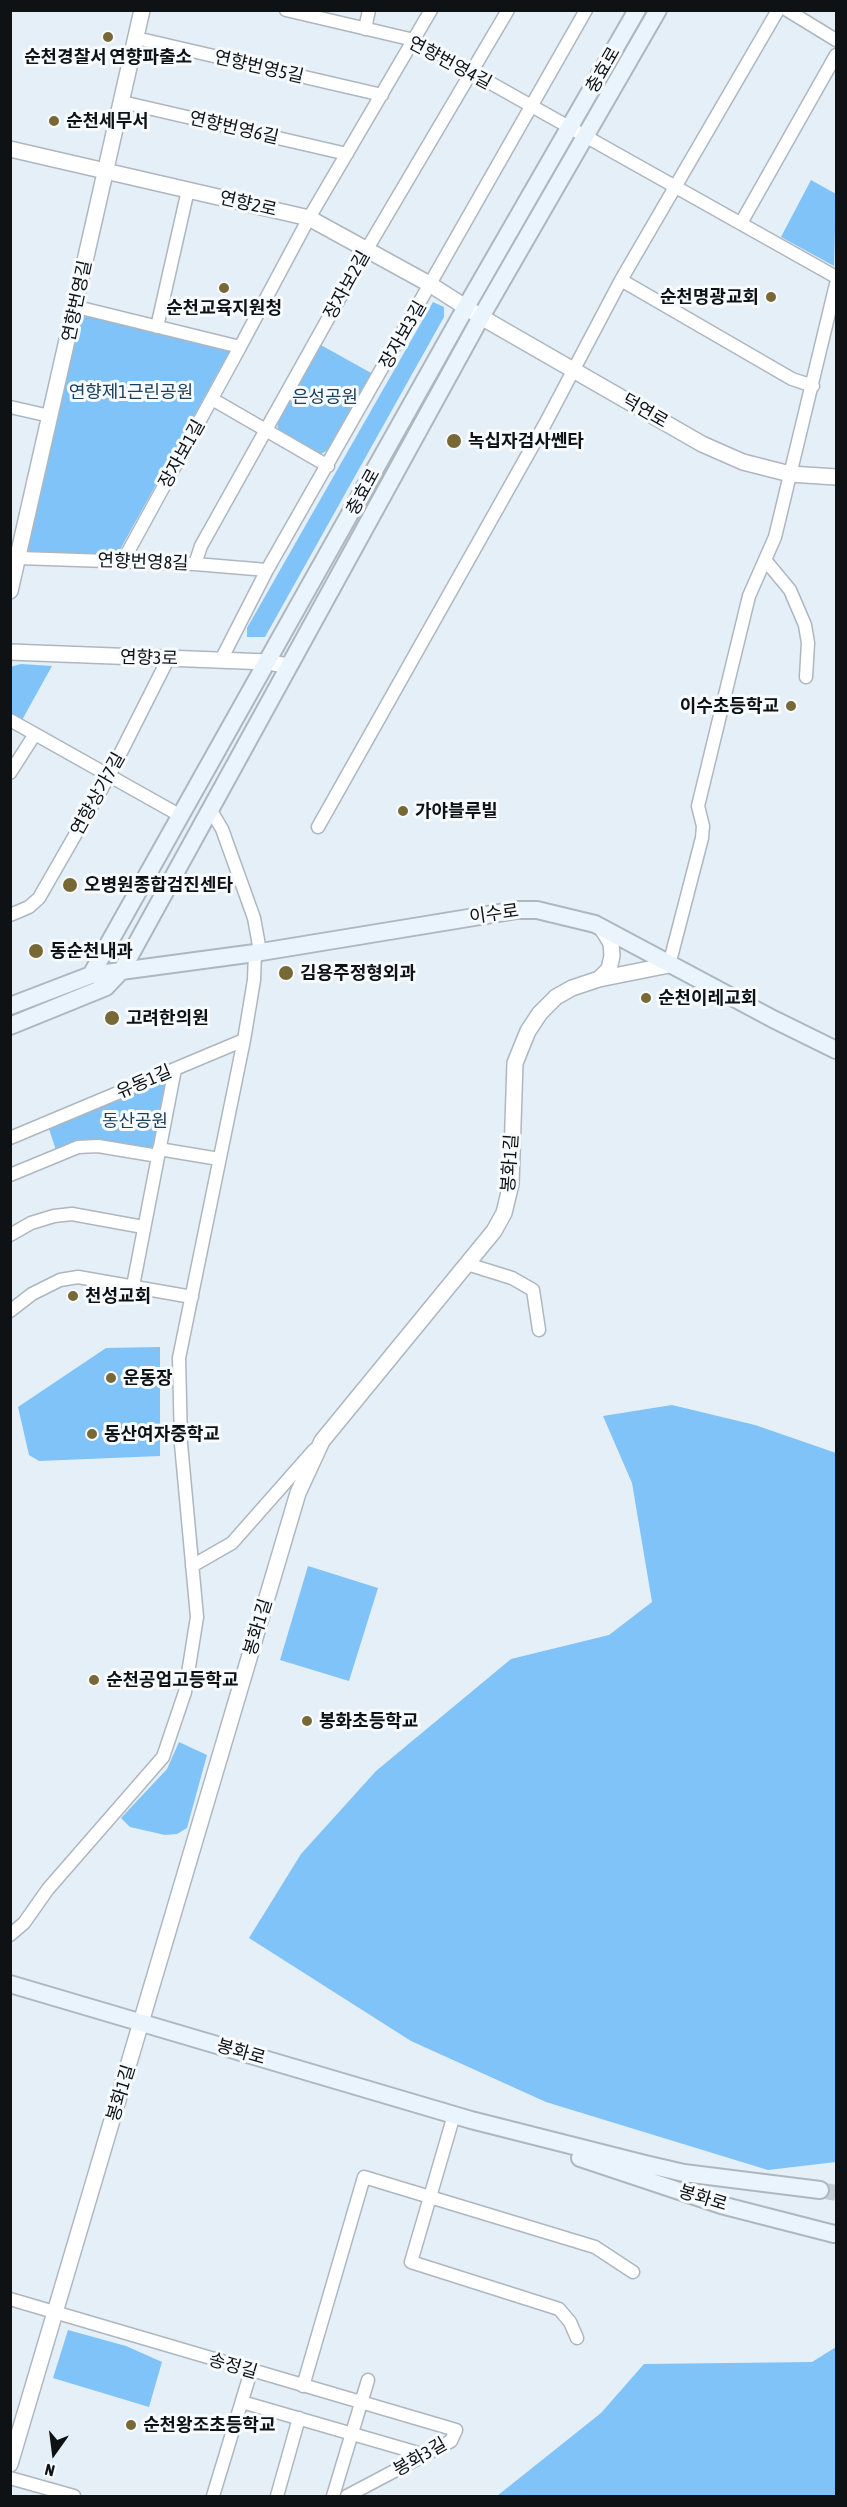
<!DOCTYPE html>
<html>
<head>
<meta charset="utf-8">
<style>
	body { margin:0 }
	#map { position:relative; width:847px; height:2507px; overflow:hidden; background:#e5eff7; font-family:"Asap Condensed",sans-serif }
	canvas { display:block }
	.frame { position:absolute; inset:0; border:12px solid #0f1215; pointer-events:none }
	.north { position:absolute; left:24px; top:2423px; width:60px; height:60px; -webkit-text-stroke:4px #f7fbfe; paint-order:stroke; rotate:194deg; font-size:16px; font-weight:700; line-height:24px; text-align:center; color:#0f1215 }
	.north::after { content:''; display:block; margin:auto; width:21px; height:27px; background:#0f1215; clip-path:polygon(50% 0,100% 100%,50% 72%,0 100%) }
</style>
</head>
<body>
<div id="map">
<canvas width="847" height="2507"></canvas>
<div class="frame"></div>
<div class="north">N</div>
</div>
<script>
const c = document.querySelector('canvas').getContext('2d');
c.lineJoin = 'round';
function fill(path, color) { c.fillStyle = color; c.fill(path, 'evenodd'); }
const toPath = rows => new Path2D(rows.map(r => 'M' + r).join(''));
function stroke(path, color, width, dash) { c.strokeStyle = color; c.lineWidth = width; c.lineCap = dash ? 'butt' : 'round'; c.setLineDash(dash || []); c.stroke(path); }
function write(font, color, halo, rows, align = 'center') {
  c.font = font + ' "Asap Condensed","Noto Sans KR",sans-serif'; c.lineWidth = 6; c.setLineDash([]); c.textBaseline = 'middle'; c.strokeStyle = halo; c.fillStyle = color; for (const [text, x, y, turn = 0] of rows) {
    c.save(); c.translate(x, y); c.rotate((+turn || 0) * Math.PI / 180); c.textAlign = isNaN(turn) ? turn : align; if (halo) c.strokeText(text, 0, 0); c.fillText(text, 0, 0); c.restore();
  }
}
fill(toPath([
	[811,180,836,194,834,266,781,237],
	[433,302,444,307,444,317,265,637,247,637,247,628],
	[89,314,231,349,116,557,26,551,79,318],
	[319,344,373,374,330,449,317,456,278,434,277,420],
	[21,664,52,666,22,720,11,714,10,667],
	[161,1082,169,1086,157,1149,139,1147,57,1153,49,1129],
	[160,1347,160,1456,39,1461,29,1455,18,1407,106,1348],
	[672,1405,755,1425,836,1453,836,2162,768,2170,546,2102,411,2041,249,1938,301,1854,376,1771,511,1659,609,1635,652,1602,632,1483,603,1416],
	[308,1566,378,1588,349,1681,280,1660],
	[179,1742,207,1755,187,1828,177,1834,165,1835,130,1827,121,1818,167,1769],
	[68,2330,126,2346,162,2362,149,2407,53,2378],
	[836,2347,836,2496,497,2496,601,2413,644,2364,812,2362]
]), '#7fc3f9');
stroke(toPath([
	[820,2190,836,2193]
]), '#c5ced5', 16, [16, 8]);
const minor = toPath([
	[286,10,414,40,836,277],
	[787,10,836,40],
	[365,29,369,10],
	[136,38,382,95],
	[122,102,347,154],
	[741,223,836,55],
	[621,280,792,379,813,386],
	[77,307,240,347,309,218,431,10],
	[157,327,188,190],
	[212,399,328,466],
	[10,407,50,416],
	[19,558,195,564,267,570],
	[123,561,240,347],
	[766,561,790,590,805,625,808,643,806,677],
	[195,564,201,546,367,249,508,10],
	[221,660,267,570,586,10],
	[10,720,181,816],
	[10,773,35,734],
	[210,809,222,829,254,918,260,951],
	[318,827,545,424,621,280,778,10],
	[10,915,29,907,39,898,109,776,168,659],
	[669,965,702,838,703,826,698,806,749,596,775,537,836,284],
	[10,1138,244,1040],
	[159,1149,219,1159],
	[10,1175,78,1147,98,1146,158,1156],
	[10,1235,31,1223,54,1216,72,1214,143,1227],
	[467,1264,512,1278,533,1290,539,1330],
	[133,1286,175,1069],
	[10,1311,32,1294,60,1280,78,1277,192,1297],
	[192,1566,232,1543,314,1450],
	[10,1935,24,1923,48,1889,163,1757,185,1692,197,1617,181,1444,179,1358,244,1040,254,980,255,953],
	[10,2299,456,2430,451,2441,347,2496],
	[577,2338,570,2322,559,2309,411,2262,430,2197,595,2247,633,2272],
	[303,2386,364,2177,430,2197,454,2115],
	[242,2402,425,2455],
	[10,2478,74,2496],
	[213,2496,251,2371],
	[277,2496,299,2418],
	[333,2496,368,2380]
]);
const tertiary = toPath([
	[10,149,309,218,431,285,481,317,702,444,743,462,790,474,836,477],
	[10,591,142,10],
	[10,652,268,662,288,666],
	[599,979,609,969,612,956,611,943,601,927],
	[10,2464,298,1493,322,1441,494,1231,504,1213,511,1184,515,1063,528,1031,540,1013,556,997,572,988,599,979,669,965]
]);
const secondary = toPath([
	[91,975,466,307,637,10],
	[10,1006,91,975,255,953,517,910,537,910,595,924,773,1019,836,1050],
	[10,1026,106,987,122,970,481,317,658,10],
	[10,1984,471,2120,645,2164,684,2173,820,2190],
	[580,2158,721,2205,834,2234]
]);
stroke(minor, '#aeb7bf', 15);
stroke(tertiary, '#aeb7bf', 18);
stroke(secondary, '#aeb7bf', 20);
stroke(minor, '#fff', 12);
stroke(tertiary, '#fff', 15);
stroke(secondary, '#eaf4fd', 16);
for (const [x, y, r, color] of [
	[108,37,6,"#776836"],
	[54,121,6,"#776836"],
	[224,288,6,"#776836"],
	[771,297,6,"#776836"],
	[454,441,8,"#776836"],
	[791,706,6,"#776836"],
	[403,811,6,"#776836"],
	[70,885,8,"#776836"],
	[36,951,8,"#776836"],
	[286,973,8,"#776836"],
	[646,998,6,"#776836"],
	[112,1018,8,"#776836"],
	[73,1296,6,"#776836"],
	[111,1378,6,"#776836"],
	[92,1434,6,"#776836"],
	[94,1680,6,"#776836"],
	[307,1721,6,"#776836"],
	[131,2425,6,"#776836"]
]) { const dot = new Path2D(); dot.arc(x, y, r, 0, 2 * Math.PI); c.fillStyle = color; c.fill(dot); stroke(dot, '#f7fbfe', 2); }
write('bold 18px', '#0f1215', '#f7fbfe', [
	["순천경찰서 연향파출소",108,57,"center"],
	["순천세무서",66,121],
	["순천명광교회",759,297,"right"],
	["순천교육지원청",224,308,"center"],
	["녹십자검사쎈타",468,441],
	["이수초등학교",779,706,"right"],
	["가야블루빌",415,811],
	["오병원종합검진센타",84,885],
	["동순천내과",50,951],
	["김용주정형외과",300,973],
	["순천이레교회",658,998],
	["고려한의원",126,1018],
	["천성교회",85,1296],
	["운동장",123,1378],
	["동산여자중학교",104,1434],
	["순천공업고등학교",106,1680],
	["봉화초등학교",319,1721],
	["순천왕조초등학교",143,2425]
], 'left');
write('18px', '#0f1215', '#f7fbfe', [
	["연향번영4길",450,63,28],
	["연향번영5길",259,67,13],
	["충효로",603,70,-60],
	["연향번영6길",234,128,13],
	["연향2로",248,204,13],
	["장자보2길",347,285,-61],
	["연향번영길",77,301,-78],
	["장자보3길",403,335,-60],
	["덕연로",645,411,30],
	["장자보1길",182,454,-61],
	["충효로",363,492,-61],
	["연향번영8길",143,562,2],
	["연향3로",149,658,2],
	["연향상가7길",98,794,-61],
	["이수로",494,914,-8],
	["유동1길",144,1082,-23],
	["봉화1길",510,1163,-86],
	["봉화1길",258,1627,-73],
	["봉화로",241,2052,16],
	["봉화1길",121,2093,-73],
	["봉화로",703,2198,17],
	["송정길",233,2366,16],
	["봉화3길",420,2457,-30]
]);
write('18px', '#1c405b', '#f7fbfe', [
	["연향제1근린공원",131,392],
	["은성공원",325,397],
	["동산공원",135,1121]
]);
</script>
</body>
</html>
